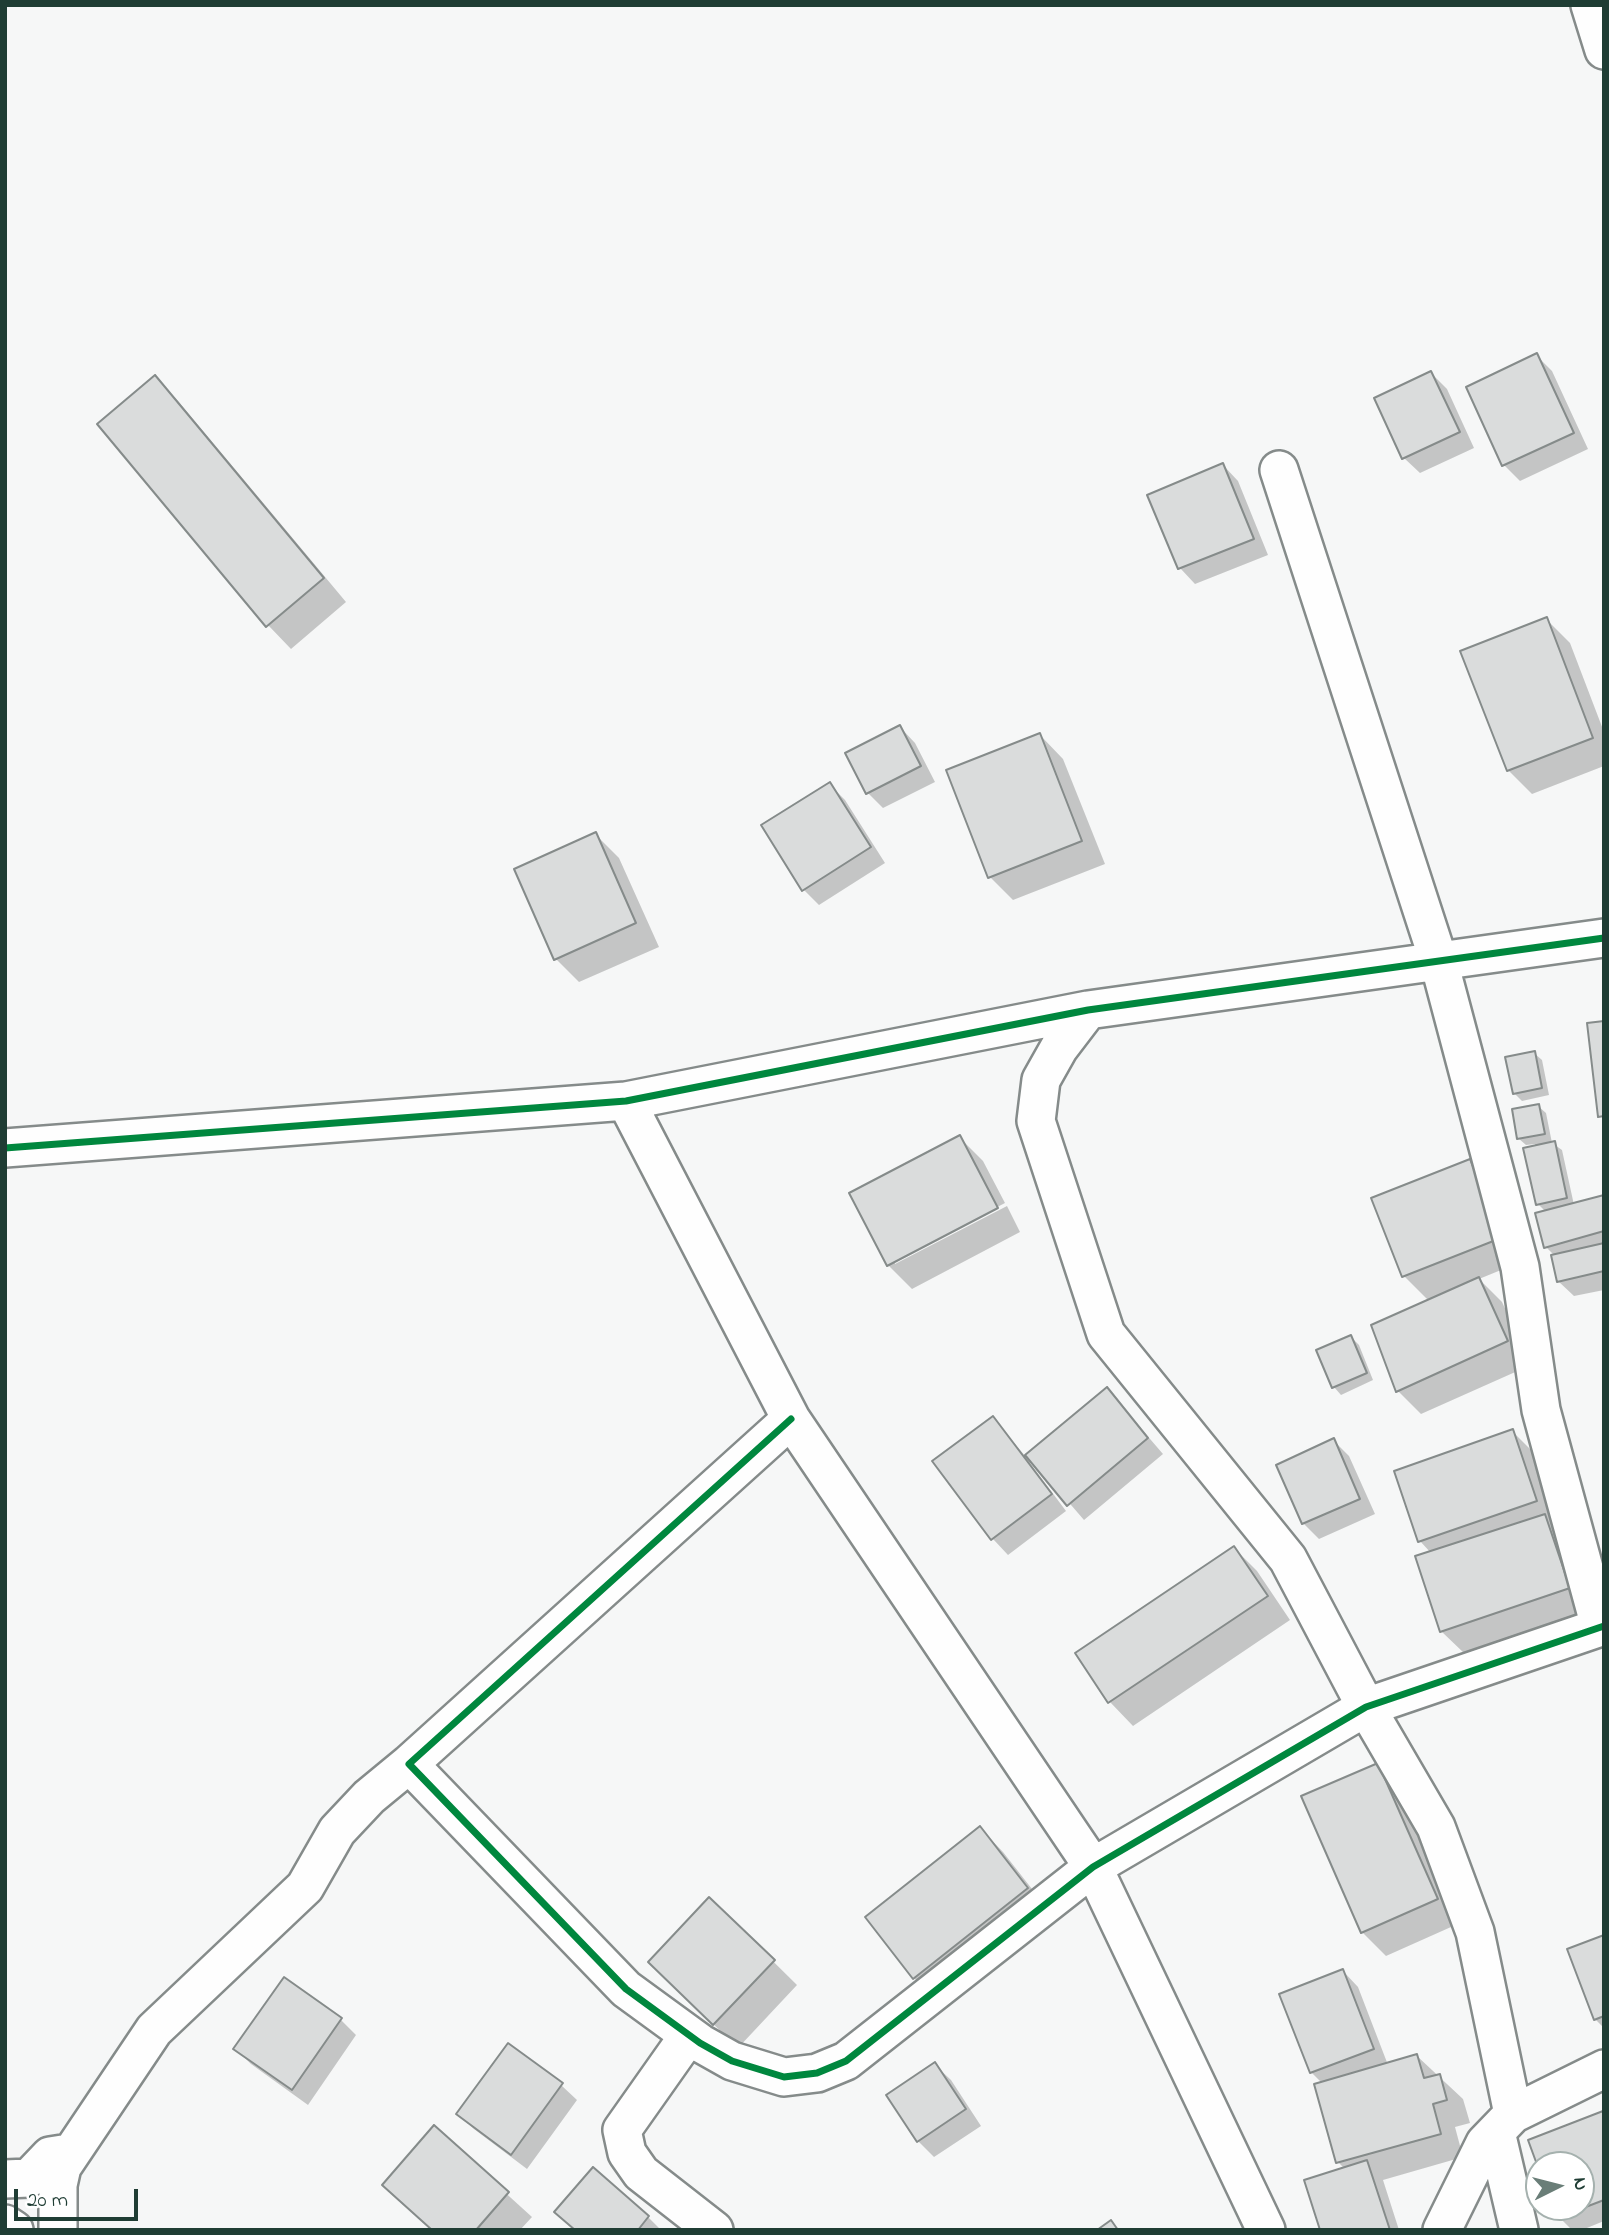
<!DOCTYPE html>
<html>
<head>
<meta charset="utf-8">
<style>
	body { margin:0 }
	#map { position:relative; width:1609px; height:2235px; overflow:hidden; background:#f6f7f7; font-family:"Indie Flower",sans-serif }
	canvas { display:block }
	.frame { position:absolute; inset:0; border:7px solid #1f3d34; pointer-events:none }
	.north { position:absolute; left:1525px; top:2151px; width:70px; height:70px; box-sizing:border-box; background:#fff; border:2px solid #a5b1ae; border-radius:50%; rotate:84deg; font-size:19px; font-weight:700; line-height:28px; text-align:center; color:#1f3d34 }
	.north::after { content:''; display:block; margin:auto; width:24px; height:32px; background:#6a7e78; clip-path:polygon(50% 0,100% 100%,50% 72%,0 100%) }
	.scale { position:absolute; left:14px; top:2189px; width:124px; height:32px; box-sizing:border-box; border:4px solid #1f3d34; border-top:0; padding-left:9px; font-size:21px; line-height:24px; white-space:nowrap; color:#1f3d34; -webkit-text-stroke:5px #fff; paint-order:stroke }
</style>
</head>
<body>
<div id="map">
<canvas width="1609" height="2235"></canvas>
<div class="frame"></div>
<div class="north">N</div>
<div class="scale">20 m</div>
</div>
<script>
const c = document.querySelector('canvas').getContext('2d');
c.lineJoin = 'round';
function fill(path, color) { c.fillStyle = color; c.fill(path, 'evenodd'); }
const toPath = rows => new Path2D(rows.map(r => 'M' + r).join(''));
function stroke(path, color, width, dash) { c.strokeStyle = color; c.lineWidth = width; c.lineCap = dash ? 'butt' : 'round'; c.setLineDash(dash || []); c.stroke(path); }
fill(toPath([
	[1537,356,1552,371,1588,449,1520,481,1504,465,1468,387],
	[1431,373,1447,389,1474,448,1420,473,1404,458],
	[154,377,178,401,346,602,291,649,268,625],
	[1223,465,1238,481,1268,555,1195,584,1180,568,1150,496],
	[1546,619,1570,643,1604,732,1604,766,1532,794,1508,770],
	[900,727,915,743,935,782,883,808,868,793],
	[1040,735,1063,759,1105,864,1013,900,990,877],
	[829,784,845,800,885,863,819,905,804,890],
	[596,835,619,858,659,947,579,982,556,959],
	[1534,1053,1542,1060,1549,1095,1522,1101,1514,1093],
	[1538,1106,1546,1113,1552,1143,1562,1150,1574,1205,1604,1196,1604,1290,1574,1296,1558,1281,1555,1256,1546,1247,1546,1212,1538,1204,1535,1144,1526,1145,1518,1138],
	[959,1137,983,1161,1005,1203,895,1260,895,1264,1007,1206,1020,1232,912,1289,888,1265],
	[1469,1161,1493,1184,1523,1261,1479,1279,1502,1302,1531,1365,1421,1414,1398,1391,1429,1301,1404,1276],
	[1351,1337,1359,1345,1373,1380,1341,1395,1334,1387],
	[1107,1389,1163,1454,1084,1520,1033,1461,1030,1463,1066,1511,1008,1555,993,1539,935,1462,993,1418,1026,1457],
	[1512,1431,1536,1455,1592,1612,1465,1654,1441,1631,1431,1553,1420,1541],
	[1334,1441,1349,1456,1375,1514,1319,1539,1303,1523],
	[1234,1548,1257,1571,1290,1620,1133,1726,1110,1702,1077,1653],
	[1378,1765,1401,1788,1460,1923,1386,1956,1362,1932],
	[980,1828,1003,1852,1050,1912,938,2001,914,1978],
	[710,1899,797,1985,738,2048,673,1985],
	[1604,1937,1604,2028,1595,2019],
	[1343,1971,1358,1987,1388,2065,1417,2056,1463,2099,1470,2123,1455,2127,1463,2157,1383,2180,1399,2230,1322,2230,1345,2169,1338,2162,1322,2083,1311,2072],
	[341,2020,356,2035,308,2105,251,2064,236,2049],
	[935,2065,951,2080,981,2126,934,2157,918,2141,888,2096],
	[561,2085,577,2100,527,2169,474,2129,458,2114],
	[1603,2113,1604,2221,1582,2230,1572,2230,1559,2217,1555,2207,1581,2207,1581,2165,1539,2165],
	[434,2128,532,2217,520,2230,432,2230,384,2185],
	[593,2169,648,2217,661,2230,575,2230]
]), '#0003');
const building = toPath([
	[1537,353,1574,433,1502,466,1466,387,1537,353],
	[1431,371,1460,432,1402,459,1374,398,1431,371],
	[155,375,324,578,266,627,97,424,155,375],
	[1223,463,1254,539,1178,569,1147,495,1223,463],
	[1547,617,1593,738,1507,771,1460,651,1547,617],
	[900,725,921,766,866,794,845,753,900,725],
	[1040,733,1082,841,988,878,946,770,1040,733],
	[830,782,871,847,802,891,761,825,830,782],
	[596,832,636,923,554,960,514,869,596,832],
	[1604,1021,1604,1116,1598,1117,1587,1023,1604,1021],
	[1535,1051,1542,1088,1513,1094,1505,1057,1535,1051],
	[1539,1104,1545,1134,1517,1139,1512,1109,1539,1104],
	[960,1135,998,1208,887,1266,849,1193,960,1135],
	[1555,1141,1567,1198,1536,1205,1523,1148,1555,1141],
	[1470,1159,1501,1238,1402,1277,1371,1198,1470,1159],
	[1604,1195,1604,1231,1544,1248,1535,1213,1604,1195],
	[1604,1243,1604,1271,1557,1282,1551,1255,1604,1243],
	[1479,1277,1508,1341,1396,1392,1371,1325,1479,1277],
	[1351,1335,1367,1373,1332,1388,1316,1350,1351,1335],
	[1107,1387,1148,1438,1067,1506,1025,1455,1107,1387],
	[993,1416,1052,1494,991,1540,932,1461,993,1416],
	[1513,1429,1537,1501,1418,1542,1394,1471,1513,1429],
	[1334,1438,1360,1499,1302,1524,1276,1465,1334,1438],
	[1545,1514,1570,1588,1440,1632,1415,1556,1545,1514],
	[1234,1546,1268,1596,1108,1703,1075,1653,1234,1546],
	[1378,1763,1438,1899,1361,1933,1301,1796,1378,1763],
	[980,1826,1028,1888,913,1979,865,1917,980,1826],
	[709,1897,775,1960,713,2025,648,1962,709,1897],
	[1604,1935,1604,2016,1594,2020,1567,1949,1604,1935],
	[1343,1969,1374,2049,1310,2073,1279,1994,1343,1969],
	[284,1977,342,2018,292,2090,233,2049,284,1977],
	[508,2043,563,2083,511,2155,456,2114,508,2043],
	[1417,2054,1424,2078,1440,2074,1447,2100,1433,2104,1441,2134,1336,2163,1314,2084,1417,2054],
	[935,2062,966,2109,917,2142,886,2095,935,2062],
	[1603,2111,1604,2200,1557,2218,1553,2207,1581,2207,1581,2165,1539,2165,1539,2170,1528,2140,1603,2111],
	[434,2125,509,2192,476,2230,432,2230,382,2185,434,2125],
	[1367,2160,1390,2230,1320,2230,1304,2180,1367,2160],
	[593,2167,649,2216,638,2230,575,2230,554,2212,593,2167],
	[1111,2220,1118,2230,1097,2230,1111,2220]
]);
fill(building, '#dadcdc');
stroke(building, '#858b8a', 2);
const street = toPath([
	[1590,5,1604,50],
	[1279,470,1439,962,1520,1267,1541,1410,1600,1627],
	[1088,1010,1059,1048,1041,1080,1036,1121,1106,1334,1288,1559,1366,1707,1436,1827,1475,1932,1513,2114],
	[626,1101,791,1419,1093,1867,1266,2230],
	[5,1148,626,1101,1088,1010,1604,938],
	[791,1419,409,1764,626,1989,700,2043,732,2061,784,2077,817,2073,846,2061,1093,1867,1366,1707,1604,1626],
	[689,2035,622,2130,627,2153,641,2173,714,2230],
	[1496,2132,1519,2230],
	[5,2179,29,2178,50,2156,69,2153],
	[5,2224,14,2230],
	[58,2230,58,2185,62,2167,154,2030,305,1887,337,1831,369,1797,409,1764],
	[1442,2230,1485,2143,1513,2114,1604,2069]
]);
stroke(street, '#858b8a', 42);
stroke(street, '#fefefe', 37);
stroke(toPath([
	[5,1148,626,1101,1088,1010,1604,938],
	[791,1419,409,1764,626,1989,700,2043,732,2061,784,2077,817,2073,846,2061,1093,1867,1366,1707,1604,1626]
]), '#00873e', 7);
</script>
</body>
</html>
